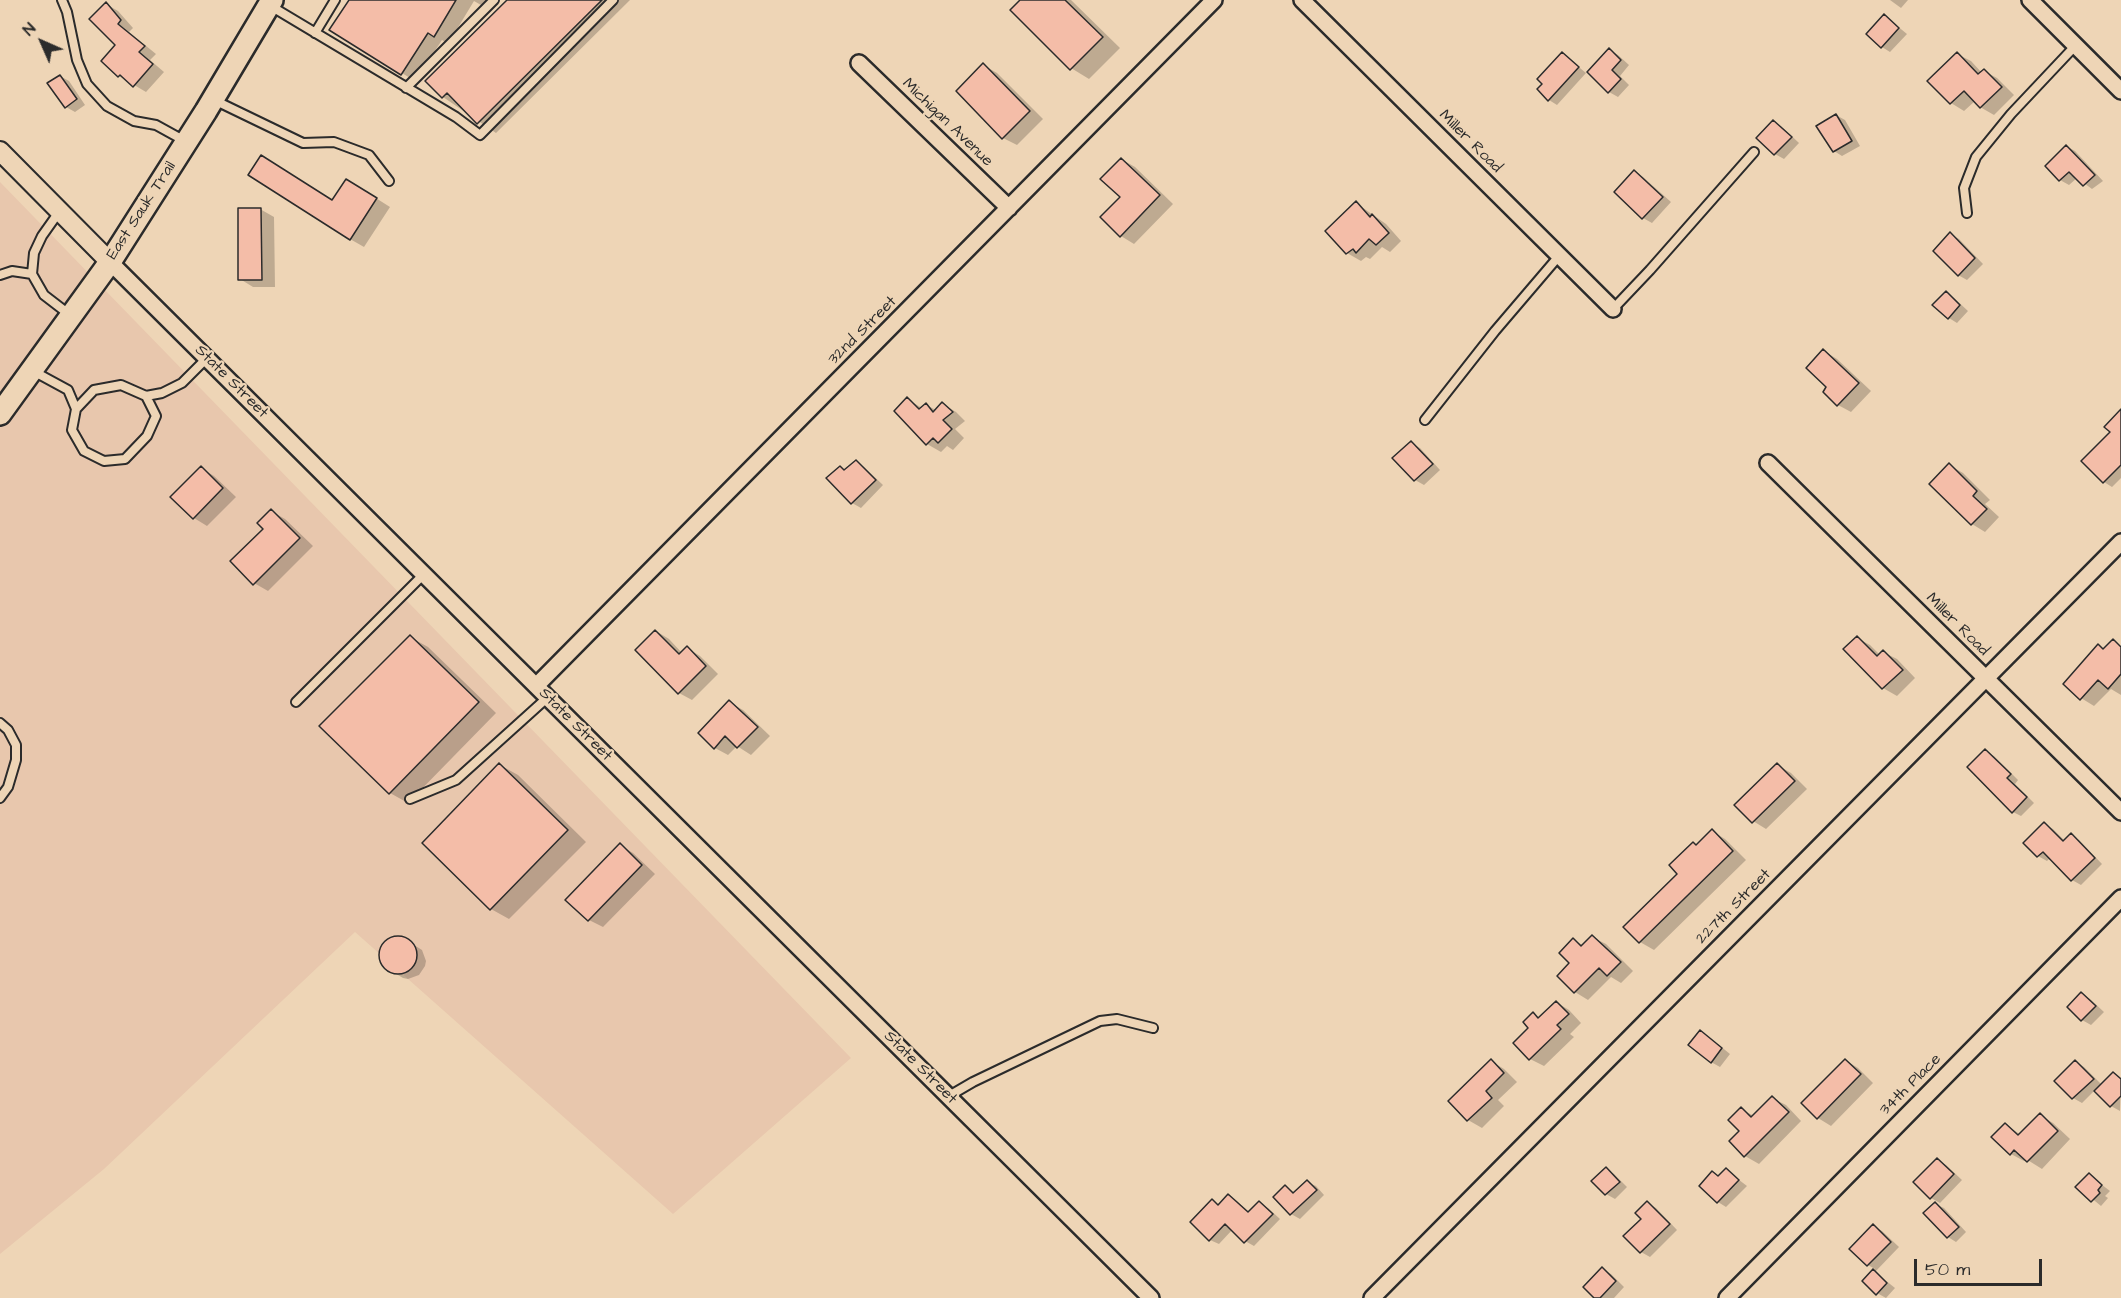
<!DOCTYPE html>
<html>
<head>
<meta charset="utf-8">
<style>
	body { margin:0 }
	#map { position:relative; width:2121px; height:1298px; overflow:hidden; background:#eed5b6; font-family:"Architects Daughter",sans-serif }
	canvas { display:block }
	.north { position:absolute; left:12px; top:12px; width:60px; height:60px; -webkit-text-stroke:4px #eed5b6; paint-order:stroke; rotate:315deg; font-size:16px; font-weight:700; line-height:24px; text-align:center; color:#2b2b2b }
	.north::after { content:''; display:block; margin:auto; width:21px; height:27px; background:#2b2b2b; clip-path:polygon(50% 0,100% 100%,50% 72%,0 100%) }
	.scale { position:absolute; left:1914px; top:1259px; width:128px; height:27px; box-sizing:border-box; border:3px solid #2b2b2b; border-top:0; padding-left:8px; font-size:18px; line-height:21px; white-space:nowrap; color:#2b2b2b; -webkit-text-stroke:4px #eed5b6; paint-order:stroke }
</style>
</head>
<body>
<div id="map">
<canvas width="2121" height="1298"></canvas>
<div class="north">N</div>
<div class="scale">50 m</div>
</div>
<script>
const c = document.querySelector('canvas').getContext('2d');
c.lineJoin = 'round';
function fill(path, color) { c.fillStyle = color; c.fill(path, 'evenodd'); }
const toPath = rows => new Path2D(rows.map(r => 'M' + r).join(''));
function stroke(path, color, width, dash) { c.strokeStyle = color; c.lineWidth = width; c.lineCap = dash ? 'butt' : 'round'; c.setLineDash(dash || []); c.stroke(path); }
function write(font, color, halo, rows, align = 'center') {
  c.font = font + ' "Architects Daughter",sans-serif'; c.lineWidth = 4.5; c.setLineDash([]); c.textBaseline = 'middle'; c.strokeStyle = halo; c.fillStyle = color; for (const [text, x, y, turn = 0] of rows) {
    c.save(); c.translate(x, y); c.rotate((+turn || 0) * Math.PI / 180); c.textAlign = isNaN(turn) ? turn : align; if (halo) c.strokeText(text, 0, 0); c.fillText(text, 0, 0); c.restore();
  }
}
fill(toPath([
	[0,182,851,1058,673,1214,355,932,104,1169,0,1254]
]), '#e8c7ad');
fill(toPath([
	[349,0,493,0,488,9,474,1,448,44,442,40,415,81,331,30],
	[509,0,630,0,496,133,443,97,427,81],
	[1022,0,1071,0,1120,48,1089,79,1071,68],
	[1890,0,1908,0,1901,8],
	[106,4,118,11,133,28,129,32,156,54,150,60,164,72,146,92,119,76,117,45],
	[1885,16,1907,34,1890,52,1882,47],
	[1609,50,1618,55,1629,65,1620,76,1629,85,1618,97,1609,92,1589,72],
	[1563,54,1586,73,1557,105,1549,100],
	[1957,54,1971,61,1982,73,1984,71,1997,78,2014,95,1994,115,1980,107,1975,101,1964,111,1951,103],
	[983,65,997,73,1043,119,1017,145,1003,138],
	[60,76,69,81,85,105,75,112,66,107],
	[1836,115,1845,120,1860,146,1842,156,1834,151],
	[1774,122,1782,127,1799,143,1784,159,1775,154],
	[2066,146,2075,151,2103,181,2092,189,2077,178,2069,185,2060,180],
	[1121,159,1135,167,1173,204,1134,244,1121,236],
	[1635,172,1643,177,1671,202,1652,223,1643,218,1616,192],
	[360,188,390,207,364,247,350,239,333,202],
	[1356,203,1386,224,1401,241,1390,252,1382,247,1370,259,1366,257,1361,261,1347,253],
	[260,209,274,217,275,287,253,287,240,279],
	[1950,234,1959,239,1983,264,1967,280,1958,275],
	[1946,293,1954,298,1968,311,1957,323,1949,318],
	[1824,351,1837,359,1871,391,1851,412,1838,405,1828,386],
	[907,399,922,408,926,405,936,410,943,404,956,412,965,421,955,429,964,438,953,450,947,446,941,452,927,444,896,411],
	[2121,415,2121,478,2112,487,2104,482,2112,432],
	[1411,443,1420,448,1440,470,1424,485,1415,480,1394,458],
	[856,462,864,467,883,485,861,508,852,503,828,479,845,471],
	[1949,465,1963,473,1990,500,1985,504,1999,517,1985,532,1972,524,1931,484],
	[201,468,214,476,236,497,207,526,194,518],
	[271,511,285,519,313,546,268,591,254,583,265,529],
	[656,631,669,639,682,653,687,648,700,656,718,674,692,700,679,693],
	[410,637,428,647,496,713,408,803,390,793],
	[1857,638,1870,645,1880,655,1883,652,1897,659,1915,678,1897,696,1883,688,1845,649],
	[2113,641,2121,646,2121,695,2111,689,2094,706,2081,698,2098,646,2105,650],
	[729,702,743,710,770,736,751,755,737,746,728,755,715,748],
	[1985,751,1994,756,2018,780,2015,784,2034,803,2021,816,2013,812],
	[500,765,518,775,586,842,509,919,491,909,424,843],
	[1777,765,1791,773,1807,789,1766,829,1753,821],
	[2044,824,2053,829,2065,841,2071,835,2079,840,2102,864,2081,885,2072,880,2051,857,2047,861,2038,856,2025,843],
	[1712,831,1725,839,1746,860,1654,950,1640,942,1626,927,1679,874,1697,846],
	[620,845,633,853,655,874,603,927,589,920],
	[398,937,403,938,422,950,426,961,425,966,419,975,408,979,403,978,383,966,380,956,383,945,387,941],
	[1592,937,1606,944,1633,971,1621,983,1611,977,1588,1000,1575,992,1571,963,1574,940,1584,946],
	[2082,994,2090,999,2104,1012,2091,1025,2082,1020,2069,1007],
	[1556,1002,1569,1010,1581,1023,1570,1034,1574,1037,1544,1066,1530,1059,1530,1028,1533,1014,1540,1018],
	[1709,1037,1730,1054,1720,1067,1711,1062],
	[1845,1060,1858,1068,1873,1083,1831,1126,1818,1118,1803,1103],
	[1491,1061,1504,1069,1517,1082,1498,1100,1504,1106,1482,1128,1468,1120,1450,1101],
	[2076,1062,2084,1067,2102,1085,2113,1073,2121,1078,2120,1111,2111,1106,2095,1090,2082,1103,2073,1098,2056,1081],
	[1772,1098,1786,1105,1801,1121,1759,1164,1745,1156,1731,1141,1741,1131,1741,1109,1754,1116],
	[2040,1115,2053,1123,2070,1139,2042,1169,2026,1159,2024,1161,2011,1154,2006,1125,2021,1135],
	[1937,1160,1946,1165,1962,1180,1940,1203,1931,1198,1915,1182],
	[1606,1169,1614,1174,1627,1187,1615,1199,1606,1194,1593,1181],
	[1726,1170,1747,1186,1726,1207,1718,1202,1701,1186,1719,1177],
	[2089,1175,2110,1191,2105,1196,2108,1198,2101,1206,2078,1187],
	[1307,1182,1316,1186,1324,1195,1300,1219,1291,1214,1286,1187,1294,1192],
	[1228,1196,1237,1201,1250,1213,1259,1203,1268,1208,1280,1219,1254,1246,1245,1241,1233,1229,1219,1244,1210,1240,1212,1201,1219,1205],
	[1647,1203,1656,1208,1677,1230,1650,1257,1641,1252,1625,1236,1643,1219],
	[1935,1204,1944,1208,1966,1232,1956,1242,1948,1237],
	[1873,1226,1882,1231,1899,1247,1875,1272,1895,1288,1886,1298,1877,1293,1864,1281,1875,1269,1868,1265,1852,1249],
	[1602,1269,1611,1274,1624,1287,1614,1298,1597,1298]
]), '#0003');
const building = toPath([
	[349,0,456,0,434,37,428,33,401,75,329,30,349,0],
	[507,0,602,0,477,124,447,93,442,98,425,81,507,0],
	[1020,0,1065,0,1103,37,1070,70,1010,10,1020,0],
	[106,2,121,20,118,24,145,46,139,52,153,64,133,87,120,75,118,77,101,61,115,45,89,19,106,2],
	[1884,14,1899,28,1881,48,1866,34,1884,14],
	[1609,48,1621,60,1612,70,1621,79,1608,93,1587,72,1609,48],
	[1562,52,1579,67,1548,101,1537,89,1542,84,1537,79,1562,52],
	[1957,52,1978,74,1984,69,2002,87,1980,108,1964,91,1950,104,1927,81,1957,52],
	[983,63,1030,111,1002,139,956,91,983,63],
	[60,75,77,99,65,108,47,83,60,75],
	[1836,114,1852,141,1833,152,1816,126,1836,114],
	[1773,120,1792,137,1774,155,1756,138,1773,120],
	[2066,145,2095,175,2083,186,2069,172,2059,181,2045,166,2066,145],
	[261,155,332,200,346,179,377,198,350,240,248,175,261,155],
	[1121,158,1160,195,1120,237,1100,217,1120,197,1100,179,1121,158],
	[1634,170,1663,197,1642,219,1614,192,1634,170],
	[1356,201,1370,217,1372,214,1389,233,1376,245,1369,239,1356,253,1353,249,1346,254,1325,231,1356,201],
	[238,208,261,208,262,280,238,280,238,208],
	[1950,232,1975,258,1958,276,1933,251,1950,232],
	[1946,291,1960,305,1948,319,1932,305,1946,291],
	[1823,349,1859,383,1837,406,1823,392,1826,387,1806,368,1823,349],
	[907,397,919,409,926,403,933,412,942,402,953,412,943,420,952,429,938,443,933,438,926,445,894,411,907,397],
	[2121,409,2121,465,2103,483,2081,461,2110,432,2104,427,2121,409],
	[1411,441,1433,464,1414,481,1392,458,1411,441],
	[856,460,876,480,851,504,826,478,840,466,844,470,856,460],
	[1949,463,1977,491,1973,496,1987,509,1971,525,1929,484,1949,463],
	[201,466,223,488,193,519,170,497,201,466],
	[271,509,300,538,253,585,230,561,263,529,257,523,271,509],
	[655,630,679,654,687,646,706,666,678,694,635,650,655,630],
	[410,635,479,702,389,794,319,726,410,635],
	[1857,636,1877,656,1883,650,1903,670,1882,689,1843,649,1857,636],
	[2113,639,2121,647,2121,674,2108,689,2098,680,2080,700,2063,684,2098,644,2103,649,2113,639],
	[729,700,758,727,737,748,725,736,714,749,698,733,729,700],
	[1985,749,2011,774,2007,778,2027,797,2012,813,1967,767,1985,749],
	[499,763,568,830,490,910,422,843,499,763],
	[1777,763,1795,781,1752,823,1734,805,1777,763],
	[2044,822,2063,841,2071,833,2095,858,2071,881,2043,852,2037,857,2023,843,2044,822],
	[1712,829,1733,851,1639,943,1623,927,1677,874,1669,865,1693,842,1696,845,1712,829],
	[620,843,642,865,588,921,565,900,620,843],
	[1592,935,1621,962,1607,976,1599,968,1574,993,1557,976,1569,963,1559,953,1573,938,1581,946,1592,935],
	'379 955a19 19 0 1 1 38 0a19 19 0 1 1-38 0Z',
	[2081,992,2096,1006,2081,1021,2067,1007,2081,992],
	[1556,1001,1569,1014,1557,1025,1561,1029,1529,1060,1513,1043,1528,1028,1523,1022,1533,1012,1538,1018,1556,1001],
	[1700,1030,1722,1048,1711,1063,1688,1045,1700,1030],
	[1491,1059,1504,1073,1486,1091,1492,1098,1467,1121,1448,1101,1491,1059],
	[1845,1059,1861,1074,1817,1119,1801,1103,1845,1059],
	[2075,1060,2094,1079,2072,1099,2054,1081,2075,1060],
	[2113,1072,2121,1079,2121,1096,2110,1107,2094,1091,2113,1072],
	[1772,1096,1789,1112,1744,1157,1729,1141,1739,1131,1728,1120,1741,1107,1751,1117,1772,1096],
	[2040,1113,2058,1131,2027,1162,2014,1150,2010,1155,1991,1137,2005,1123,2018,1135,2040,1113],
	[1937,1158,1954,1174,1930,1199,1913,1182,1937,1158],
	[1606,1167,1620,1182,1605,1195,1591,1181,1606,1167],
	[1726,1168,1739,1180,1717,1203,1699,1186,1712,1171,1718,1176,1726,1168],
	[2089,1173,2102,1185,2098,1190,2100,1193,2091,1202,2075,1187,2089,1173],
	[1307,1180,1317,1190,1290,1215,1273,1197,1285,1185,1293,1193,1307,1180],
	[1228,1194,1248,1212,1259,1201,1273,1214,1244,1243,1225,1224,1209,1241,1190,1222,1212,1199,1218,1205,1228,1194],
	[1647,1201,1670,1224,1640,1253,1623,1236,1641,1219,1635,1213,1647,1201],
	[1935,1202,1959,1227,1947,1238,1923,1213,1935,1202],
	[1873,1224,1891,1242,1867,1266,1849,1249,1873,1224],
	[1602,1267,1616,1281,1600,1298,1594,1298,1583,1287,1602,1267],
	[1873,1269,1887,1283,1876,1295,1862,1281,1873,1269]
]);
fill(building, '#f4bda8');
stroke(building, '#2b2b2b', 1.5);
const service = toPath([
	[62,0,67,12,77,60,87,84,107,106,134,121,156,125,185,141],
	[269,5,456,117,480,135,613,0],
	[315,33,335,0],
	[406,88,494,0],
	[214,100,303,143,334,142,369,155,389,181],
	[59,212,42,236,34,253,32,274,44,295,70,315],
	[1967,213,1964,188,1976,157,2011,114,2076,45],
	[0,275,12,271,32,274],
	[1613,309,1650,270,1754,152],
	[33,371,68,390,76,409,72,430,84,451,104,461,125,459,147,436,156,416,146,396,121,385,94,390,76,409],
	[146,396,162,393,182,383,207,358],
	[1425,420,1495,331,1559,256],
	[296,702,424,574],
	[0,723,8,730,16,745,16,760,8,787,0,798],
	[410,799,456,780,548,697],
	[949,1096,973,1082,1100,1021,1117,1019,1153,1028]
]);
const minor = toPath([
	[1302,0,1613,309],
	[2030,0,2121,91],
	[859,63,1009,208],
	[110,262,1151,1298],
	[1768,463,2121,812],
	[536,686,1214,0],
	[1372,1298,2121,542],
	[1727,1298,2121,898]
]);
const tertiary = toPath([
	[0,151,110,262]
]);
const secondary = toPath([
	[0,414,110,262,206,111,272,0]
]);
stroke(service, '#2b2b2b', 12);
stroke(minor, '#2b2b2b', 20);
stroke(tertiary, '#2b2b2b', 22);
stroke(secondary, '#2b2b2b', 26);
stroke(service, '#eed5b6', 8);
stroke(minor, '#eed5b6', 15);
stroke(tertiary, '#eed5b6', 18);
stroke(secondary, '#eed5b6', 21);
write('16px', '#2b2b2b', '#eed5b6', [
	["Michigan Avenue",947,123,44],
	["Miller Road",1470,142,45],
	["East Sauk Trail",142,211,-57],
	["32nd Street",863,331,-45],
	["State Street",231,382,45],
	["Miller Road",1957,625,45],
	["State Street",575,725,45],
	["227th Street",1734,907,-45],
	["State Street",920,1068,45],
	["34th Place",1911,1085,-45]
]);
</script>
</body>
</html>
